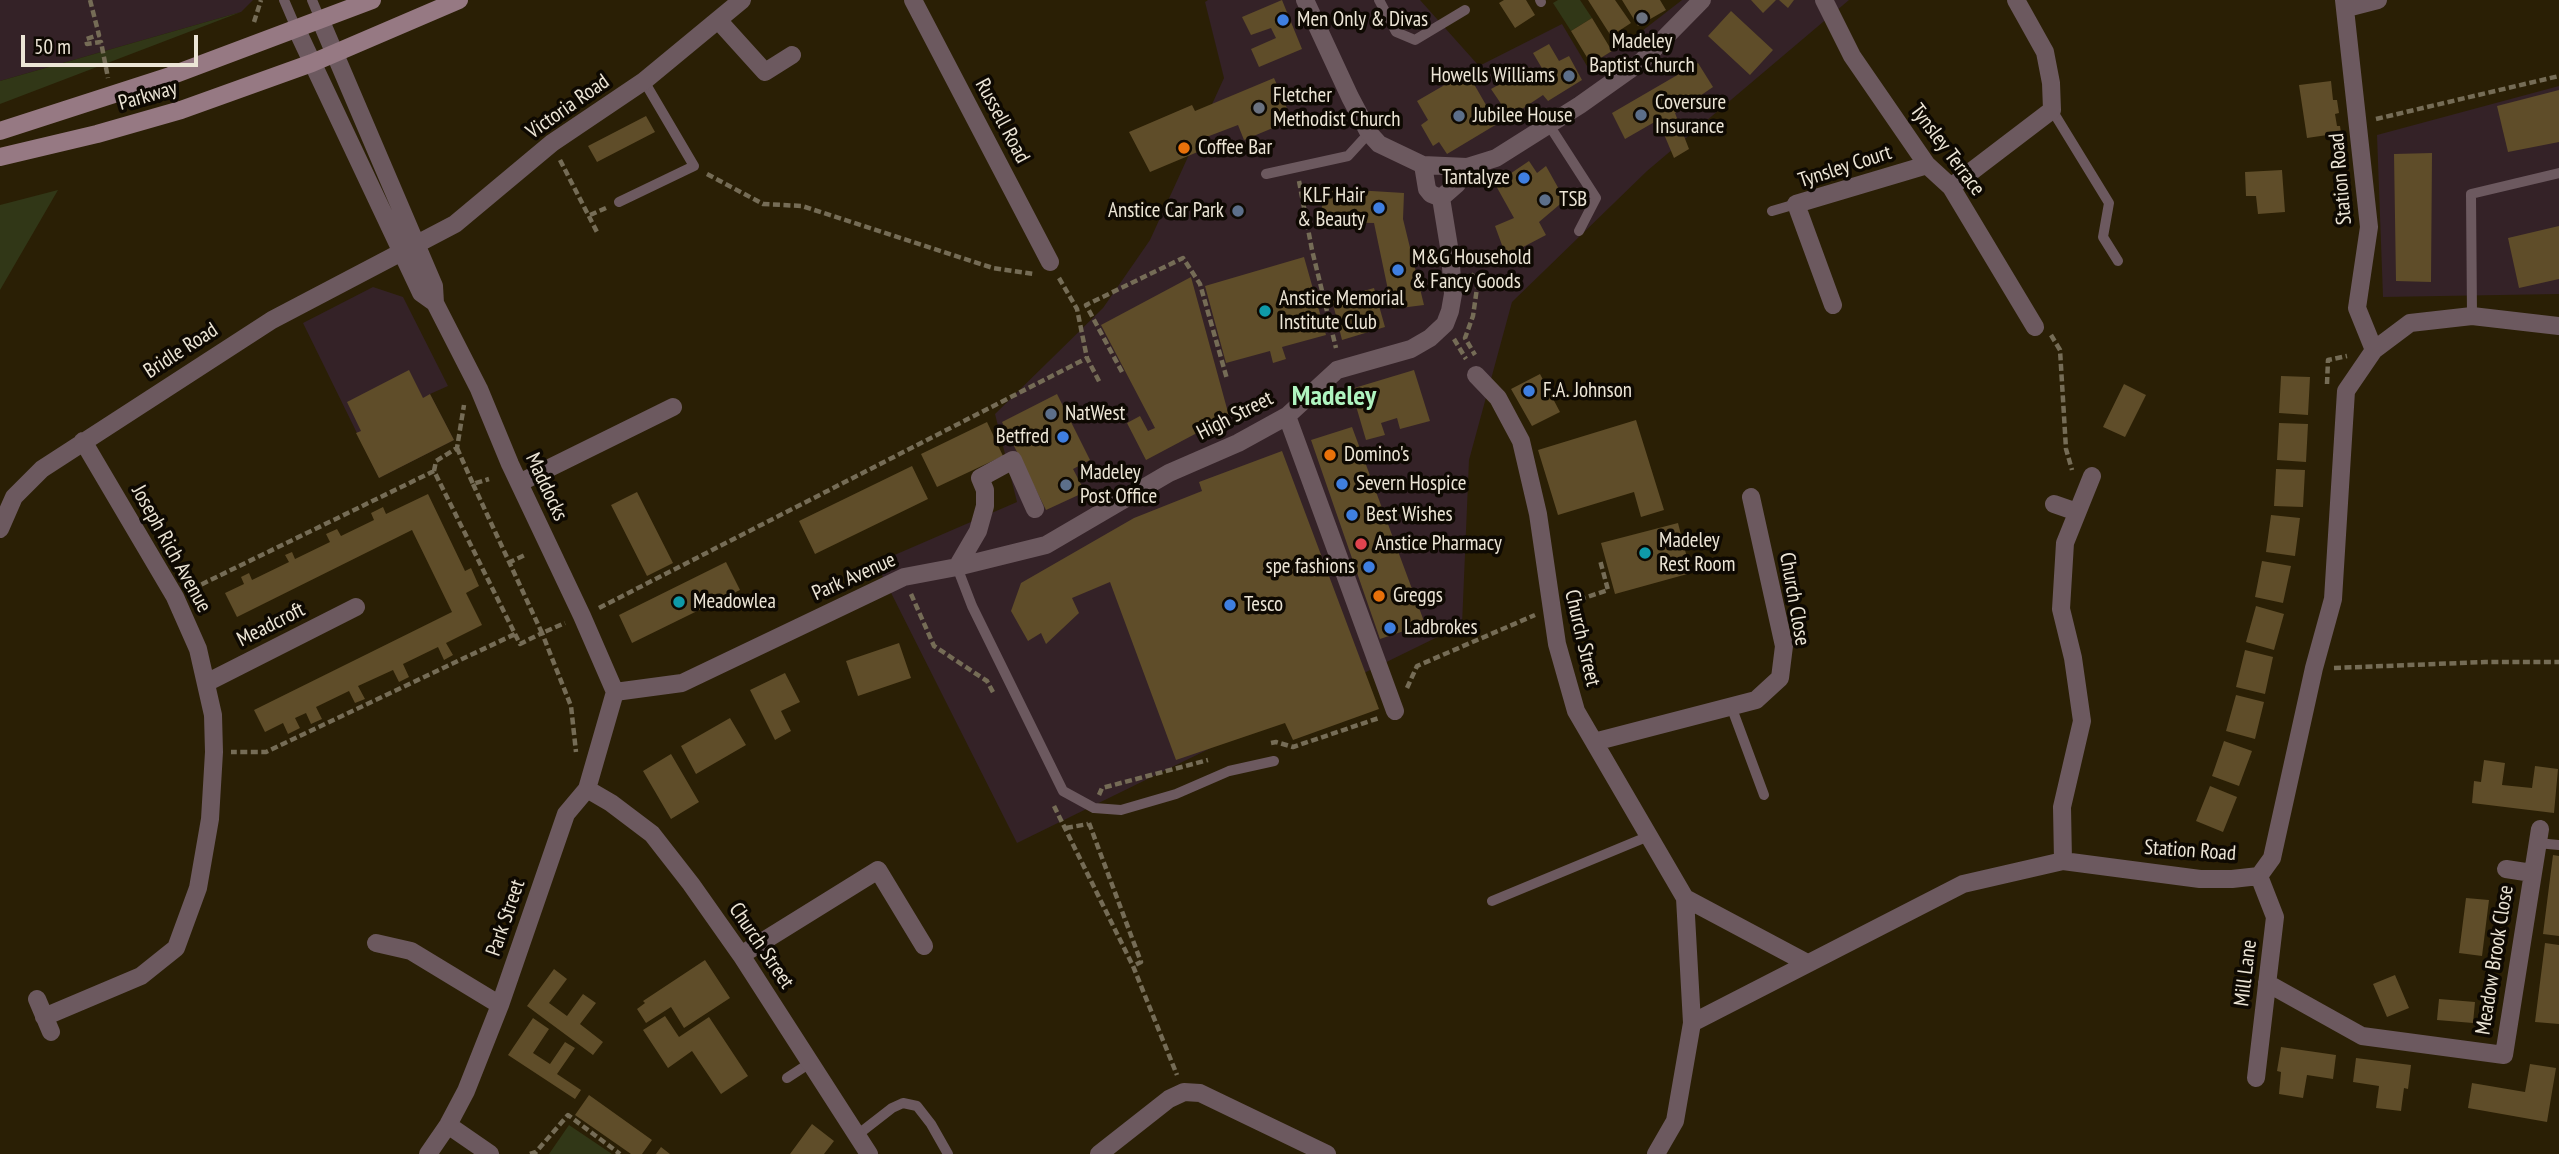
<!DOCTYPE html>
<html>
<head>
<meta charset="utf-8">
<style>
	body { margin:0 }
	#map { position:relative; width:2559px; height:1154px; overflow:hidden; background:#2a1f05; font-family:"PT Sans Narrow",sans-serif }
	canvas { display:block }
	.scale { position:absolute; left:21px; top:35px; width:177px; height:32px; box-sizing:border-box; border:4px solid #ece5d6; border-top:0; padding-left:9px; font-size:21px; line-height:24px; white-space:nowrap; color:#ece5d6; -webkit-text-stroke:5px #0e0902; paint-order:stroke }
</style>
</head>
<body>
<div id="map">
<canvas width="2559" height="1154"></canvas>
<div class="scale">50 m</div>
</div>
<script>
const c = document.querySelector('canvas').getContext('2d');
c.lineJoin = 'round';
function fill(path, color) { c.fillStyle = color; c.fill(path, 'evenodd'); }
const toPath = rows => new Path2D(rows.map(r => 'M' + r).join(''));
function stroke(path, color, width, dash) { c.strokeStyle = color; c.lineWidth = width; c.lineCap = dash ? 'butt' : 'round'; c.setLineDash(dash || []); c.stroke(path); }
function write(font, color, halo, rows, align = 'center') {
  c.font = font + ' "PT Sans Narrow",sans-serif'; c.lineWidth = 7; c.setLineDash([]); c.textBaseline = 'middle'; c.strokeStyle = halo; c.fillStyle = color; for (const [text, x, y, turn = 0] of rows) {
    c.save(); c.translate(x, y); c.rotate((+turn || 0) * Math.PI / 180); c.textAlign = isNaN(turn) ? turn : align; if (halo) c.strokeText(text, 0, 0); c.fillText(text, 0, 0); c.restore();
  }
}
fill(toPath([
	[0,0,253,0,241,12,0,81],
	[1208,0,1420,0,1479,66,1562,24,1587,66,1633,38,1682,0,1849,0,1647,171,1512,302,1469,460,1462,625,1017,843,876,563,1017,502,995,414,1103,308,1150,240,1224,78,1205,2],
	[2559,86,2559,294,2383,297,2377,135],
	[373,287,403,297,448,386,430,394,454,440,379,478,303,323]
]), '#342227');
fill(toPath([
	[1558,0,1580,0,1592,18,1571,31,1553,3],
	[241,12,0,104,0,81],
	[58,190,0,290,0,205],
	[569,1125,612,1154,549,1154]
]), '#313717');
fill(toPath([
	[1282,0,1302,49,1259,67,1251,49,1276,38,1271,28,1251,35,1242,17],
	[1504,0,1526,0,1535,15,1515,28,1499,3],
	[1588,0,1615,0,1631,23,1611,36],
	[1622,0,1660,0,1666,10,1638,26],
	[1751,0,1776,0,1763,13],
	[1779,0,1794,0,1788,8],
	[1731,11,1773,50,1750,75,1708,36],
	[1592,18,1612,51,1591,64,1571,31],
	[1549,44,1559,61,1569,56,1582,80,1548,101,1543,95,1510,117,1491,89,1530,67,1534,75,1543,70,1533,53],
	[1698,63,1713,87,1675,113,1689,149,1674,158,1658,120,1625,139,1612,113],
	[1467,72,1497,124,1447,154,1439,142,1433,146,1421,125,1428,120,1417,101],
	[1274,78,1292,120,1244,140,1238,125,1196,141,1200,151,1150,172,1129,132,1192,105,1195,111],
	[2331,81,2333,100,2337,100,2339,113,2335,114,2337,126,2340,126,2341,133,2307,138,2299,85],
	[2559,90,2559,142,2508,152,2497,106],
	[646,116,655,132,597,162,588,146],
	[2432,153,2431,282,2396,281,2394,154],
	[1529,161,1537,173,1546,166,1565,200,1539,222,1546,235,1506,256,1495,226,1514,218,1495,184],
	[2282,170,2285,212,2258,214,2256,196,2246,196,2245,172],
	[1323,188,1404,193,1403,219,1424,305,1392,309,1374,223,1321,222],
	[2559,226,2559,279,2519,288,2508,238],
	[1304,257,1326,335,1282,347,1286,359,1273,363,1270,351,1226,363,1205,286],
	[1191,277,1229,416,1146,460,1127,423,1140,416,1148,431,1155,428,1101,325],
	[1374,288,1385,327,1342,340,1332,300],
	[409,370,423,398,430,394,454,440,379,478,356,433,361,431,347,402],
	[1414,370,1430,421,1400,429,1397,418,1381,423,1385,435,1366,440,1351,389],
	[1540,374,1560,412,1532,426,1511,389],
	[2281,376,2310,377,2308,415,2279,413],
	[2124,384,2146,395,2125,437,2103,427],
	[1057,394,1090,460,1073,469,1085,492,1046,510,1002,422],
	[1636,420,1664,510,1641,517,1634,492,1558,515,1538,450],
	[987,422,1003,456,937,487,921,454],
	[2279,423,2308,424,2306,462,2277,460],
	[1352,427,1425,624,1380,639,1311,440],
	[1282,451,1379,709,1293,740,1285,723,1176,760,1110,582,1072,598,1079,613,1046,644,1041,633,1028,641,1011,611,1021,583,1134,518,1202,491,1199,482],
	[912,466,928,499,815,554,799,521],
	[2276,469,2305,470,2303,507,2274,506],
	[637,492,673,563,647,576,611,505],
	[428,494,465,571,471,568,479,586,466,593,482,625,446,643,453,655,444,660,438,647,403,664,409,677,399,682,393,670,358,686,365,699,355,703,349,691,316,707,322,719,311,724,306,713,295,718,300,728,288,734,283,723,265,732,254,710,452,612,412,530,237,617,225,593,244,584,241,577,249,573,252,580,289,562,285,555,292,552,295,559,330,542,326,534,337,529,341,536,374,520,371,513,383,507,386,514],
	[2271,515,2300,518,2295,556,2266,552],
	[1678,523,1691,573,1615,594,1601,543],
	[2262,561,2291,566,2283,603,2255,597],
	[726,562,740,590,632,643,619,615],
	[2256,606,2284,614,2274,650,2246,642],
	[899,643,911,678,858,696,846,661],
	[2245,650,2273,657,2265,694,2236,687],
	[785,673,800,702,781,711,791,731,775,740,750,690],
	[2236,695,2264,702,2255,739,2226,731],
	[730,718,746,745,696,774,681,746],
	[2224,741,2252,751,2239,786,2212,776],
	[671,754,699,802,671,819,643,771],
	[2484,760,2505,763,2502,785,2532,788,2535,766,2558,769,2554,813,2472,803,2474,781,2481,782],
	[2210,786,2237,797,2223,832,2196,821],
	[2553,855,2559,856,2559,936,2543,934],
	[2466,898,2489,900,2482,956,2459,953],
	[2545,943,2559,945,2559,1024,2535,1022],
	[705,960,730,998,684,1028,671,1007,646,1023,637,1009,645,1003,643,1001],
	[554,969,567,979,549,1003,567,1016,583,994,596,1003,580,1024,603,1042,593,1055,527,1006],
	[2395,975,2409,1008,2387,1017,2373,984],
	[2439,999,2475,1002,2473,1023,2437,1020],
	[665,1016,679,1037,709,1017,748,1076,721,1094,692,1051,668,1068,643,1030],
	[533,1018,549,1029,533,1053,550,1064,565,1042,575,1048,557,1074,581,1090,575,1099,508,1055],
	[2281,1047,2336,1055,2333,1079,2307,1075,2303,1098,2279,1094,2281,1072,2277,1071],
	[2356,1058,2411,1065,2408,1089,2404,1088,2401,1111,2376,1108,2379,1086,2353,1082],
	[2530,1064,2556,1068,2547,1122,2468,1108,2472,1083,2525,1092],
	[589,1095,652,1140,642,1154,631,1154,575,1115],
	[812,1124,834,1141,824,1154,790,1154],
	[661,1147,670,1154,656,1154]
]), '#5f4d29');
stroke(toPath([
	[90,0,99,35,86,39,87,44,101,42,108,78],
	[254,22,261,0],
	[2376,119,2559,76],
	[560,160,597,232],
	[707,174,763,204,802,206,993,268,1034,274],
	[1299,181,1312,250,1336,348],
	[590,215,606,208],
	[1471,274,1478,281,1473,316,1465,338,1475,355],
	[1059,278,1077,309,1087,358,1100,383],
	[2051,335,2060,350,2066,449,2072,470],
	[1454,339,1466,359],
	[1122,372,1086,305,1183,258,1200,284,1227,379],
	[2327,384,2328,360,2347,356],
	[457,448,473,484,489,479],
	[434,471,436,461,457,448,464,405],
	[473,484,542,633,565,623],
	[508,563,525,555],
	[192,589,434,471,515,634,266,752,231,752],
	[911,594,934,646,987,681,994,694],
	[1569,603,1608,590,1600,560],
	[599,608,1087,358],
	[515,634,520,644,542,633,571,706,576,752],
	[2334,668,2485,662,2559,662],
	[1407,688,1417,666,1535,615],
	[1271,743,1276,742,1293,747,1379,718],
	[1099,795,1102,788,1208,760],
	[1054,806,1133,966],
	[1089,823,1141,962,1133,966,1177,1075],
	[1066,828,1088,824],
	[530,1154,536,1152,568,1115,620,1154]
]), '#756c56', 4.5, [7, 3.5]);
stroke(toPath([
	[284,0,296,28],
	[312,0,320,19],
	[1379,0,1396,32,1415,40,1465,10],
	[1540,0,1541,2],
	[2052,110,2109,203,2103,237,2118,261],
	[1549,125,1596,198,1579,231],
	[1266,174,1348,156,1369,133],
	[619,202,694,166,644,81],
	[1772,211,1796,204],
	[2472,316,2471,194,2559,173],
	[957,567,972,606,1063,791,1094,808,1121,810,1176,794,1229,771,1274,761],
	[1731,706,1764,795],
	[2537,843,2559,845],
	[1492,901,1649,836],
	[787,1078,810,1063],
	[856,1136,892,1108,903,1103,917,1106,931,1124,948,1154]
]), '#6c595f', 10);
stroke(toPath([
	[913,0,1050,262],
	[1305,0,1350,97,1369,133,1379,144,1423,165,1467,167,1496,158,1580,105,1642,61,1702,0],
	[1824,0,1852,56,1927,165,1951,187,2035,327],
	[2344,0,2369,227,2357,308,2374,350],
	[2347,8,2378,0],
	[320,19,434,286,435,303,479,389,510,464,582,616,615,692],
	[718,20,765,72,792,55],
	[296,28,421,293,435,303],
	[1423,165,1427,189,1431,194,1441,198],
	[1951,187,2052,110,2051,83,2045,52,2016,0],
	[1441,198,1457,184,1463,167],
	[1833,305,1796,204,1927,165],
	[1476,375,1498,398,1521,441,1538,514,1557,644,1576,711,1685,898,1692,1023,1675,1121,1656,1154],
	[1287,416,1395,711],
	[519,483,673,407],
	[2054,504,2077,512],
	[0,529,14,497,42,469,272,320,455,224,552,143,644,81,742,0],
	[957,567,978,531,985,506,985,490,980,478,1013,460,1035,509],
	[206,683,356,607],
	[615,692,682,683,904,577,957,567,1046,545,1169,473,1238,443,1287,416,1337,370,1411,349,1430,338,1445,324,1450,311,1453,294,1450,253,1441,198],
	[1594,742,1756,700,1780,678,1784,646,1751,497],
	[587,789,611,803,652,834,691,884,741,955,869,1154],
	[2063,861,2062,807,2082,721,2073,658,2061,609,2065,543,2092,476],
	[2506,869,2532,873],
	[1685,898,1807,963],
	[376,943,411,951,500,1005],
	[741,955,878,870,924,946],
	[2267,983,2362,1036,2504,1055,2540,829],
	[37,999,51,1032],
	[44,1017,141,976,176,948,198,888,210,819,214,752,213,715,198,649,175,597,83,441],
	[1692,1023,1963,884,2063,861,2200,879,2232,879,2259,876,2272,858,2314,668,2333,599,2346,391,2374,350,2410,323,2472,316,2559,326],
	[2256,1078,2275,917,2259,876],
	[448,1125,490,1154],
	[428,1154,448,1125,466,1091,500,1005,566,814,587,789,615,692],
	[1099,1154,1169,1099,1184,1092,1200,1093,1327,1154]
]), '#6c595f', 18);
stroke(toPath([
	[0,131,170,76,372,0],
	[0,157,97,134,181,110,312,63,459,0]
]), '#967983', 18);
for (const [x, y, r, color] of [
	[1642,18,7,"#6b7280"],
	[1283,20,7,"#3f7fe0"],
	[1569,76,7,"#5c6f8a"],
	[1259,108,7,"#6b7280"],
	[1641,115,7,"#5c6f8a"],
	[1459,116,7,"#5c6f8a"],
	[1184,148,7,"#e8710a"],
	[1524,178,7,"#3f7fe0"],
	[1545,200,7,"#5c6f8a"],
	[1379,208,7,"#3f7fe0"],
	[1238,211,7,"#5c6f8a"],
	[1398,270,7,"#3f7fe0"],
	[1265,311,7,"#0f9aa8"],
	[1529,391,7,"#3f7fe0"],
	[1051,414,7,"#5c6f8a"],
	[1063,437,7,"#3f7fe0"],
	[1330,455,7,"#e8710a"],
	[1342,484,7,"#3f7fe0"],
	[1066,485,7,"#5c6f8a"],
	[1352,515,7,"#3f7fe0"],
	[1361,544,7,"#e0444e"],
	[1645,553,7,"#0f9aa8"],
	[1369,567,7,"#3f7fe0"],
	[1379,596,7,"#e8710a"],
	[679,602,7,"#0f9aa8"],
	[1230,605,7,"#3f7fe0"],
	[1390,628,7,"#3f7fe0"]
]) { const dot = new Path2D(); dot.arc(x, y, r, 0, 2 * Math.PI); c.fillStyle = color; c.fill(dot); stroke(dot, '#0e0902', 2.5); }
write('21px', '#ece5d6', '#0e0902', [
	["Men Only & Divas",1297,20],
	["Madeley",1642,42,"center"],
	["Baptist Church",1642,66,"center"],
	["Howells Williams",1555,76,"right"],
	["Fletcher",1273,96],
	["Methodist Church",1273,120],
	["Coversure",1655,103],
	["Insurance",1655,127],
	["Jubilee House",1473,116],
	["Coffee Bar",1198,148],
	["Tantalyze",1510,178,"right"],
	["KLF Hair",1365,196,"right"],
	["& Beauty",1365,220,"right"],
	["TSB",1559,200],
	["Anstice Car Park",1224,211,"right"],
	["M&G Household",1412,258],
	["& Fancy Goods",1412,282],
	["Anstice Memorial",1279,299],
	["Institute Club",1279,323],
	["F.A. Johnson",1543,391],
	["NatWest",1065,414],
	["Betfred",1049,437,"right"],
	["Domino's",1344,455],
	["Madeley",1080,473],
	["Post Office",1080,497],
	["Severn Hospice",1356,484],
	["Best Wishes",1366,515],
	["Madeley",1659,541],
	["Rest Room",1659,565],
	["Anstice Pharmacy",1375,544],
	["spe fashions",1355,567,"right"],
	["Greggs",1393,596],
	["Meadowlea",693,602],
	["Tesco",1244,605],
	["Ladbrokes",1404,628]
], 'left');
write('21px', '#ece5d6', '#0e0902', [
	["Parkway",148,96,-16],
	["Victoria Road",568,107,-35],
	["Russell Road",1002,121,62],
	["Tynsley Terrace",1947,150,53],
	["Tynsley Court",1845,167,-18],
	["Station Road",2341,179,-95],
	["Bridle Road",181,351,-33],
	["High Street",1235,416,-27],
	["Maddocks",546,487,65],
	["Joseph Rich Avenue",171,549,61],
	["Park Avenue",854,577,-24],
	["Church Close",1794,599,80],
	["Meadcroft",271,625,-27],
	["Church Street",1582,638,77],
	["Station Road",2190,851,4],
	["Park Street",506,918,-71],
	["Church Street",761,946,56],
	["Meadow Brook Close",2495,960,-81],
	["Mill Lane",2246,973,-83]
]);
write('bold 28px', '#aff4bf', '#0e0902', [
	["Madeley",1334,397]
]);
</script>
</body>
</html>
